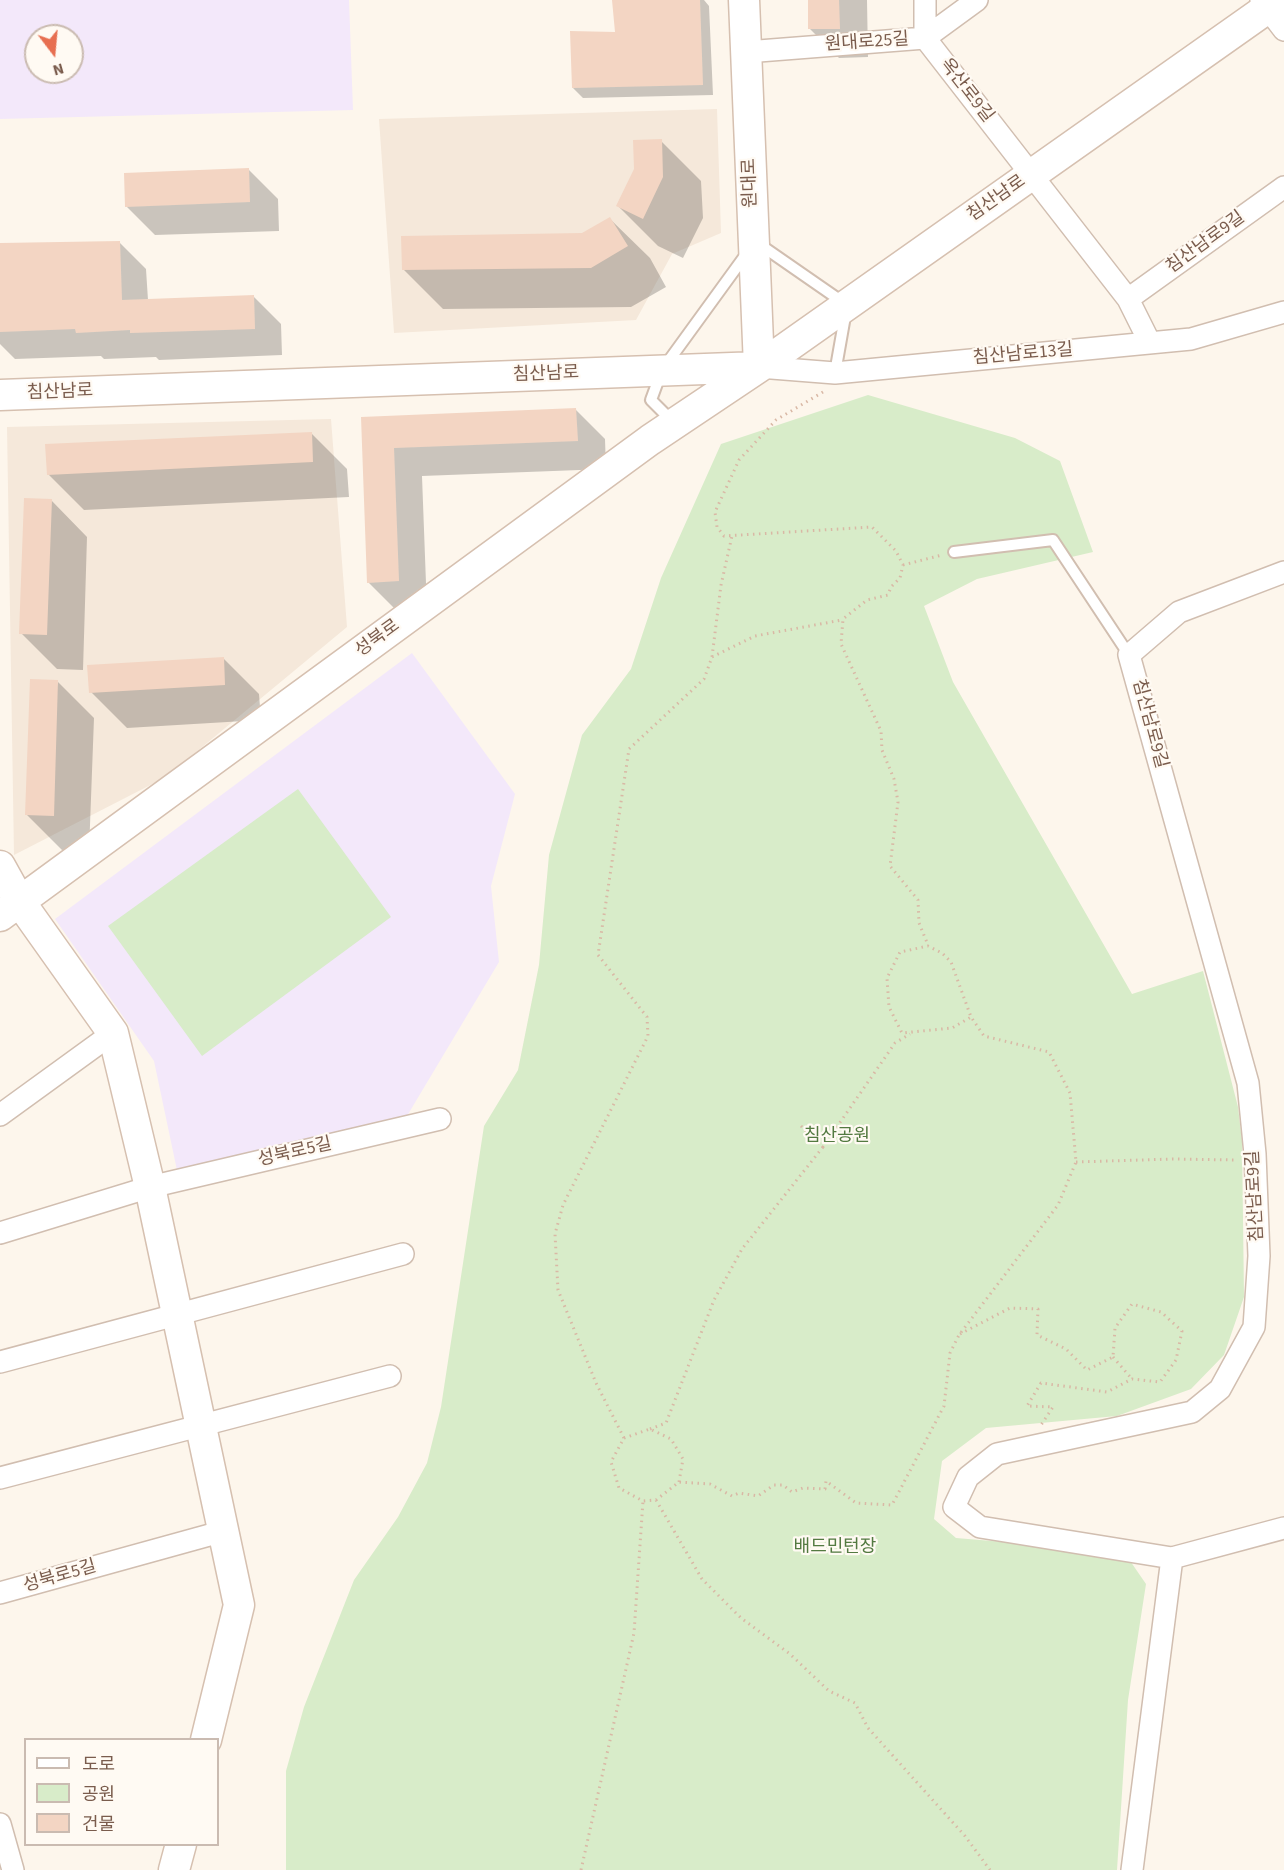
<!DOCTYPE html>
<html>
<head>
<meta charset="utf-8">
<style>
	body { margin:0 }
	#map { position:relative; width:1284px; height:1870px; overflow:hidden; background:#fdf6ec; font-family:"Source Sans 3","Noto Sans KR",sans-serif }
	canvas { display:block }
	.legend { position:absolute; left:24px; top:1738px; width:195px; height:108px; box-sizing:border-box; background:#fffaf3; border:2px solid #cabbb1; margin:0; padding:8px 10px; list-style:none; font-size:18px; color:#7a5c4d }
	.legend li { display:flex; align-items:center; gap:12px; height:30px }
	.legend b { width:30px; border:2px solid #cabbb1 }
	.north { position:absolute; left:24px; top:24px; width:60px; height:60px; box-sizing:border-box; background:#fffaf3; border:2px solid #cabbb1; border-radius:50%; rotate:164deg; font-size:16px; font-weight:700; line-height:24px; text-align:center; color:#7a5c4d }
	.north::after { content:''; display:block; margin:auto; width:21px; height:27px; background:#e76f51; clip-path:polygon(50% 0,100% 100%,50% 72%,0 100%) }
</style>
</head>
<body>
<div id="map">
<canvas width="1284" height="1870"></canvas>
<ul class="legend">
<li><b style="height:8px;background:#fff"></b>도로</li>
<li><b style="height:16px;background:#d8ecc9"></b>공원</li>
<li><b style="height:16px;background:#f3d5c3"></b>건물</li>
</ul>
<div class="north">N</div>
</div>
<script>
const c = document.querySelector('canvas').getContext('2d');
c.lineJoin = 'round';
function fill(path, color) { c.fillStyle = color; c.fill(path, 'evenodd'); }
const toPath = rows => new Path2D(rows.map(r => 'M' + r).join(''));
function stroke(path, color, width, dash) { c.strokeStyle = color; c.lineWidth = width; c.lineCap = dash ? 'butt' : 'round'; c.setLineDash(dash || []); c.stroke(path); }
function write(font, color, halo, rows, align = 'center') {
  c.font = font + ' "Source Sans 3","Noto Sans KR",sans-serif'; c.lineWidth = 4.5; c.setLineDash([]); c.textBaseline = 'middle'; c.strokeStyle = halo; c.fillStyle = color; for (const [text, x, y, turn = 0] of rows) {
    c.save(); c.translate(x, y); c.rotate((+turn || 0) * Math.PI / 180); c.textAlign = isNaN(turn) ? turn : align; if (halo) c.strokeText(text, 0, 0); c.fillText(text, 0, 0); c.restore();
  }
}
fill(toPath([
	[717,109,721,233,672,254,636,320,394,333,379,119],
	[331,419,347,627,166,777,14,855,7,427]
]), '#f5e8da');
fill(toPath([
	[0,0,349,0,353,110,0,119],
	[36,36,72,36,72,72,36,72],
	[412,653,515,794,491,886,499,962,404,1121,178,1175,154,1061,55,919]
]), '#f3e8fa');
fill(toPath([
	[868,395,1015,438,1060,461,1093,552,977,579,924,606,953,682,1132,994,1203,971,1238,1107,1242,1141,1244,1297,1224,1355,1191,1389,1117,1416,986,1428,942,1461,934,1519,956,1538,1124,1552,1146,1584,1128,1700,1117,1870,286,1870,286,1771,304,1707,354,1580,398,1517,427,1463,441,1407,484,1126,518,1070,539,965,549,855,582,735,631,669,661,578,721,444],
	[298,789,391,917,202,1056,108,926]
]), '#d8ecc9');
fill(toPath([
	[613,0,704,0,709,6,713,95,583,98,573,88,616,33],
	[809,0,867,0,868,57,839,58,810,29],
	[661,141,701,181,703,218,683,258,658,246,618,206],
	[249,170,278,199,279,231,155,235,126,206],
	[610,219,650,258,666,287,631,307,443,309,403,269,582,235],
	[119,242,146,269,148,300,254,297,281,324,282,355,159,360,156,357,104,359,101,356,15,359,0,344,0,245],
	[576,410,605,439,606,469,422,476,427,610,397,611,368,582,362,418],
	[311,433,347,469,349,497,84,510,48,474],
	[51,500,87,537,83,670,57,669,21,633],
	[223,658,259,694,261,720,127,728,91,692],
	[58,682,94,718,89,852,63,851,27,815]
]), '#0003');
fill(toPath([
	[612,0,700,0,703,85,572,88,570,31,615,32],
	[808,0,839,0,840,29,808,29],
	[662,139,663,177,643,219,616,206,634,169,633,140],
	[249,168,250,202,125,207,124,173],
	[610,217,628,246,591,268,402,270,401,236,582,233],
	[120,241,122,300,254,295,255,329,130,333,130,330,76,333,75,329,0,332,0,243],
	[576,408,578,441,394,448,399,581,367,583,361,417],
	[312,432,313,462,47,475,45,444],
	[24,498,52,499,47,635,19,634],
	[224,657,225,685,89,693,87,665],
	[30,679,58,680,54,816,25,815]
]), '#f3d5c3');
const lane = toPath([
	[759,244,847,305,835,373],
	[672,421,651,400,662,370,747,253],
	[954,552,1053,540,1129,655]
]);
const street = toPath([
	[925,0,925,38,1128,299,1150,343],
	[1261,0,1284,30],
	[746,52,925,38,977,0],
	[1128,299,1284,187],
	[759,367,835,373,1191,339,1284,312],
	[1284,572,1179,612,1129,655,1248,1083,1255,1154,1259,1256,1254,1327,1220,1389,1192,1412,997,1454,968,1477,954,1507,980,1527,1172,1558,1284,1528],
	[0,1115,113,1033],
	[0,1233,150,1187,440,1119],
	[0,1362,403,1254],
	[0,1478,390,1376],
	[0,1593,224,1531],
	[0,1824,13,1870],
	[1132,1870,1172,1558]
]);
const secondary = toPath([
	[744,0,759,367],
	[0,395,759,367],
	[0,866,20,902,113,1033,150,1187,239,1605,206,1740],
	[0,916,650,440,759,367,1279,0],
	[174,1870,181,1844]
]);
stroke(lane, '#d1beb0', 14);
stroke(street, '#d1beb0', 24);
stroke(secondary, '#d6c0b0', 33);
stroke(toPath([
	[823,392,776,420,739,460,715,512,717,527,724,536,872,527,896,551,903,565,900,578,891,587,888,595,867,600,843,619,841,644,881,731,882,750,894,779,898,802,890,866,918,900,919,923,928,945],
	[903,565,942,555],
	[712,657,755,636,842,620],
	[801,1126,823,1147,895,1043,910,1034],
	[1076,1162,1172,1159,1236,1160],
	[960,1334,1010,1308,1038,1309,1037,1335,1066,1349,1087,1370,1113,1357,1115,1328,1132,1304,1161,1312,1182,1331,1176,1360,1160,1382,1132,1379,1107,1392,1041,1383,1027,1406,1053,1407,1041,1425],
	[1113,1357,1132,1379],
	[650,1429,666,1423,714,1300,742,1249,823,1147],
	[624,1438,596,1383,558,1290,555,1234,563,1205,648,1036,647,1017,598,955,629,749,704,679,712,657,721,585,732,536],
	[679,1482,683,1459,671,1439,650,1429,624,1438,611,1462,619,1488,643,1501,656,1500,679,1482,710,1484,732,1496,739,1493,758,1496,774,1485,783,1485,792,1492,803,1488,825,1489,826,1481,856,1503,892,1505,944,1406,950,1353,959,1335,1058,1205,1076,1162,1070,1093,1049,1052,984,1036,971,1017,951,962,942,953,928,946,900,952,887,978,889,1007,902,1033,952,1028,971,1017],
	[656,1500,702,1579,741,1618,790,1654,829,1691,855,1703,868,1728,965,1836,990,1870],
	[581,1870,634,1633,643,1501]
]), '#d9b8a5', 3, [1.5, 4.5]);
stroke(lane, '#fff', 10);
stroke(street, '#fff', 21);
stroke(secondary, '#fff', 30);
write('18px', '#7a5c4d', '#fffaf3', [
	["원대로25길",867,43,-4],
	["옥산로9길",966,91,52],
	["원대로",751,183,-92],
	["침산남로",997,199,-35],
	["침산남로9길",1206,243,-36],
	["침산남로13길",1023,355,-5],
	["침산남로",546,375,-2],
	["침산남로",60,393,-2],
	["성북로",378,639,-36],
	["침산남로9길",1149,724,75],
	["성북로5길",295,1153,-13],
	["침산남로9길",1256,1196,-93],
	["성북로5길",60,1577,-16]
]);
write('18px', '#537a41', '#fffaf3', [
	["침산공원",837,1137],
	["배드민턴장",835,1548]
]);
</script>
</body>
</html>
